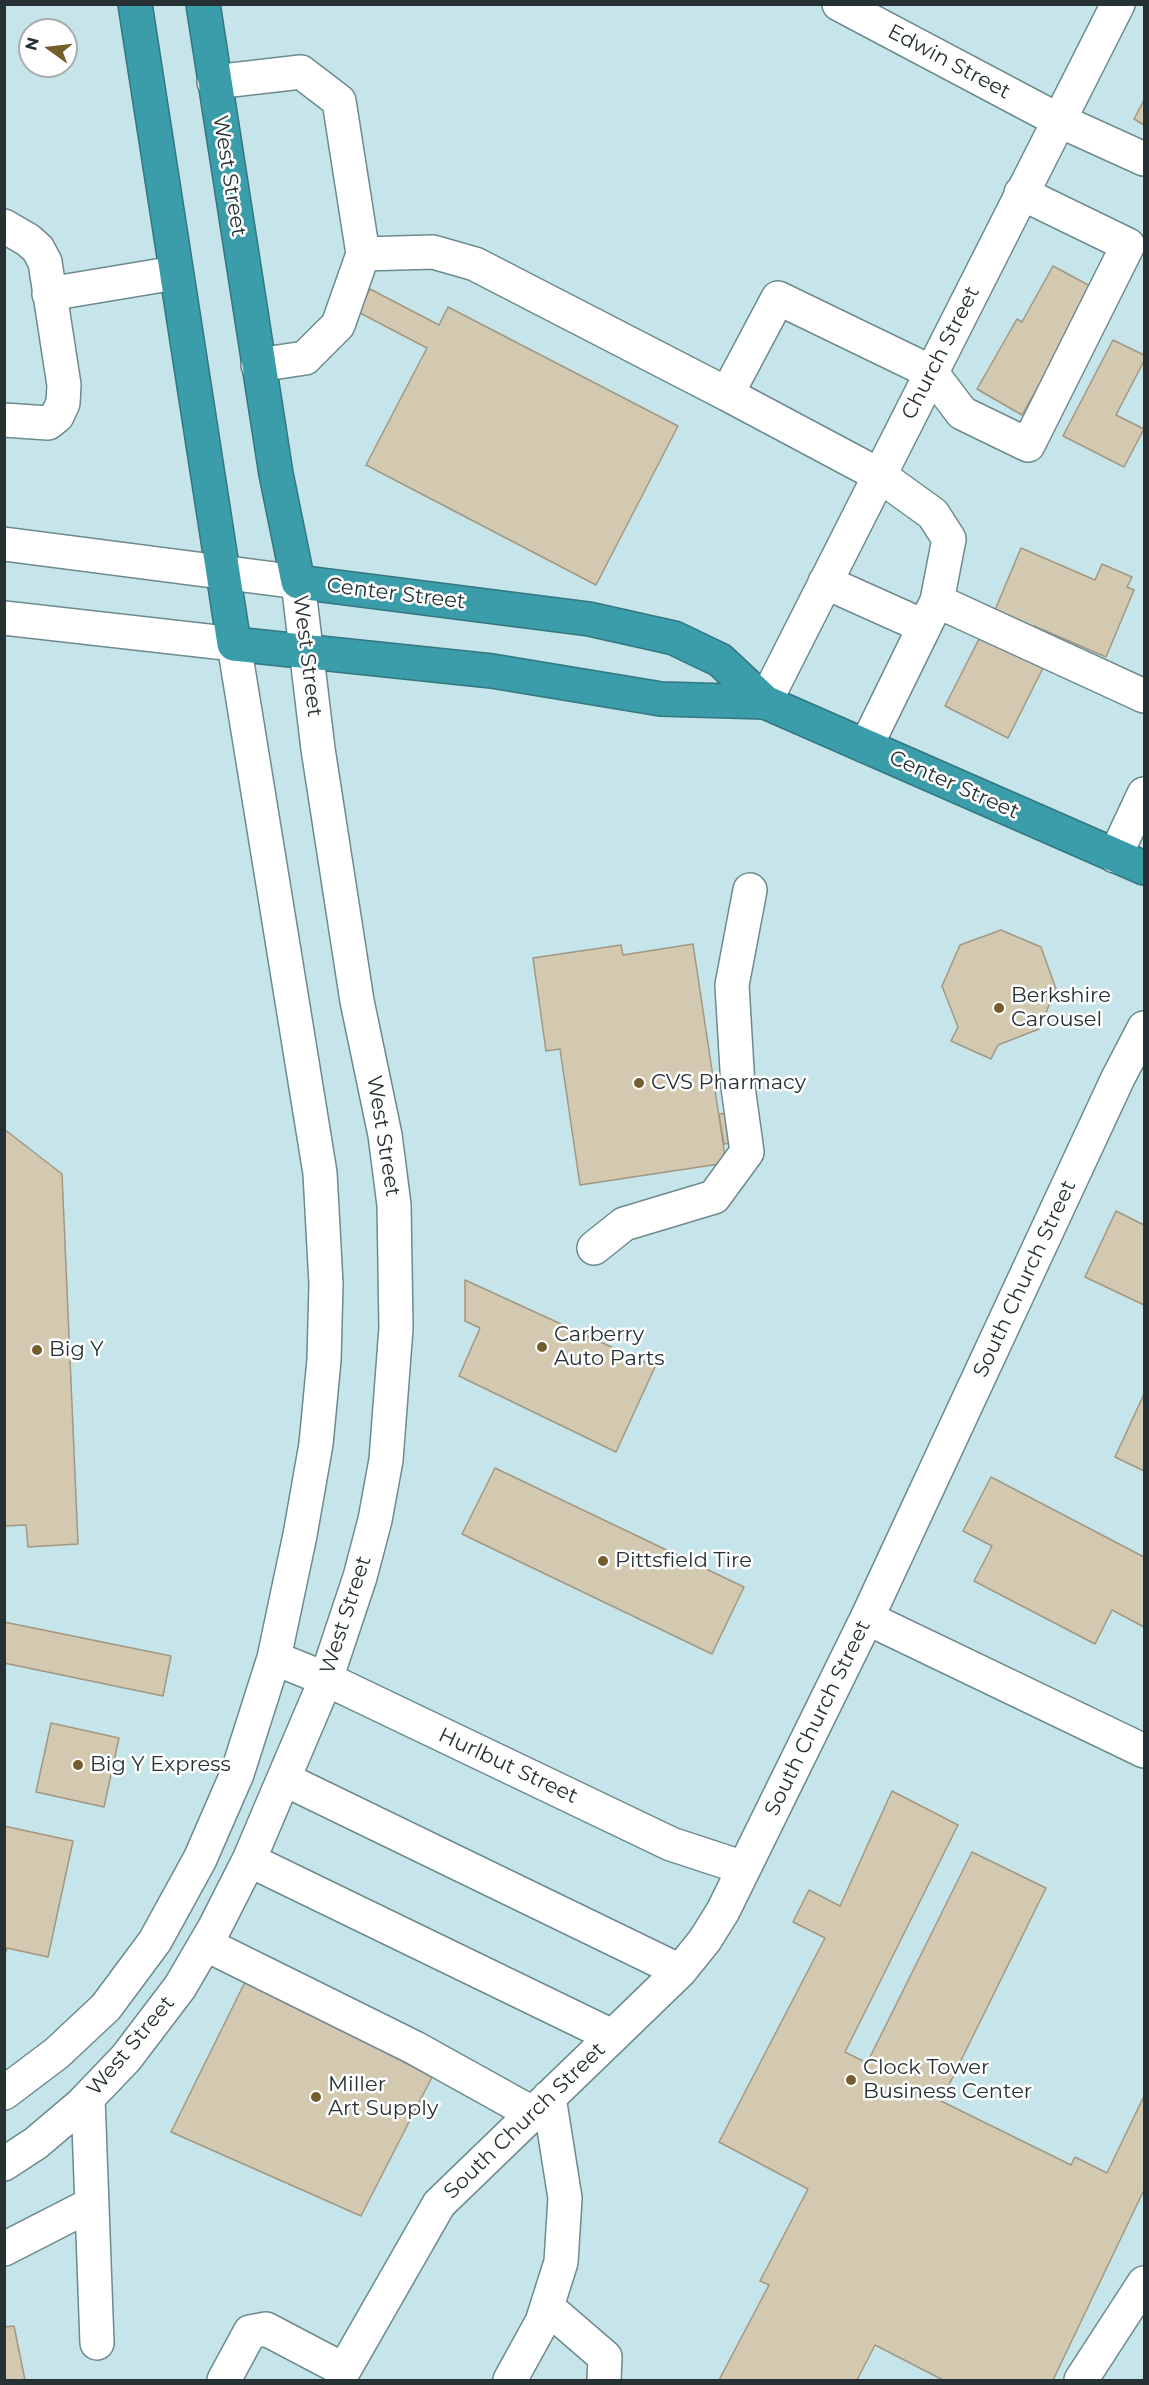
<!DOCTYPE html>
<html>
<head>
<meta charset="utf-8">
<style>
	body { margin:0 }
	#map { position:relative; width:1149px; height:2385px; overflow:hidden; background:#c5e5ea; font-family:Montserrat,sans-serif }
	canvas { display:block }
	.frame { position:absolute; inset:0; border:6px solid #253133; pointer-events:none }
	.north { position:absolute; left:18px; top:18px; width:60px; height:60px; box-sizing:border-box; background:#fff; border:2px solid #a8adad; border-radius:50%; rotate:285deg; font-size:16px; font-weight:700; line-height:24px; text-align:center; color:#253133 }
	.north::after { content:''; display:block; margin:auto; width:21px; height:27px; background:#735d2c; clip-path:polygon(50% 0,100% 100%,50% 72%,0 100%) }
</style>
</head>
<body>
<div id="map">
<canvas width="1149" height="2385"></canvas>
<div class="frame"></div>
<div class="north">N</div>
</div>
<script>
const c = document.querySelector('canvas').getContext('2d');
c.lineJoin = 'round';
function fill(path, color) { c.fillStyle = color; c.fill(path, 'evenodd'); }
const toPath = rows => new Path2D(rows.map(r => 'M' + r).join(''));
function stroke(path, color, width, dash) { c.strokeStyle = color; c.lineWidth = width; c.lineCap = dash ? 'butt' : 'round'; c.setLineDash(dash || []); c.stroke(path); }
function write(font, color, halo, rows, align = 'center') {
  c.font = font + ' Montserrat,sans-serif'; c.lineWidth = 5; c.setLineDash([]); c.textBaseline = 'middle'; c.strokeStyle = halo; c.fillStyle = color; for (const [text, x, y, turn = 0] of rows) {
    c.save(); c.translate(x, y); c.rotate((+turn || 0) * Math.PI / 180); c.textAlign = isNaN(turn) ? turn : align; if (halo) c.strokeText(text, 0, 0); c.fillText(text, 0, 0); c.restore();
  }
}
const building = toPath([
	[1144,100,1144,125,1134,119,1144,100],
	[1053,266,1094,288,1022,415,977,389,1017,319,1022,322,1053,266],
	[370,289,439,325,448,307,678,426,596,585,366,465,427,348,358,312,370,289],
	[1113,340,1144,355,1144,361,1116,415,1144,429,1124,467,1063,436,1113,340],
	[1021,548,1095,580,1102,564,1132,577,1127,587,1134,590,1106,657,1034,626,1032,631,995,610,1021,548],
	[984,629,1047,660,1008,738,945,706,984,629],
	[1001,930,1041,947,1056,989,1039,1029,998,1045,991,1059,951,1041,958,1027,942,986,960,945,1001,930],
	[693,944,726,1163,580,1185,560,1049,546,1051,533,958,621,945,623,955,693,944],
	[754,1110,758,1140,724,1144,719,1114,754,1110],
	[4,1129,62,1174,78,1544,28,1547,26,1525,4,1526,4,1129],
	[1116,1211,1144,1225,1144,1305,1085,1277,1116,1211],
	[465,1280,655,1367,616,1452,459,1376,480,1328,465,1321,465,1280],
	[1144,1394,1144,1471,1115,1457,1144,1394],
	[495,1468,744,1587,712,1654,462,1534,495,1468],
	[991,1477,1144,1557,1144,1627,1112,1610,1095,1644,974,1581,992,1546,963,1531,991,1477],
	[4,1622,171,1656,163,1696,4,1663,4,1622],
	[51,1723,119,1738,104,1807,36,1792,51,1723],
	[892,1791,958,1825,845,2052,867,2063,972,1852,1046,1888,941,2101,1071,2165,1075,2157,1107,2173,1144,2096,1144,2190,1053,2380,943,2380,875,2345,857,2380,719,2380,769,2285,760,2281,808,2189,719,2142,825,1938,793,1922,809,1890,840,1906,892,1791],
	[4,1826,73,1841,48,1957,7,1948,4,1957,4,1826],
	[247,1978,432,2077,361,2216,171,2132,247,1978],
	[14,2326,25,2380,4,2380,4,2327,14,2326]
]);
fill(building, '#d3c8b0');
stroke(building, '#a29781', 1.5);
const minor = toPath([
	[839,4,1058,120,1144,159],
	[214,82,301,72,339,101,363,254,338,325,305,358,258,365],
	[4,226,28,240,38,249,45,262,64,385,63,403,57,416,48,423,4,420],
	[363,254,433,252,475,264,727,394],
	[49,294,175,273],
	[4,544,298,582,318,749,357,1001,385,1135,394,1205,396,1328,386,1460,375,1520,360,1577,326,1679,249,1860,215,1927,180,1987,126,2058,82,2104,36,2143,4,2164],
	[825,582,923,626],
	[937,601,949,539,933,514,879,475,727,394,778,298,931,372,962,413,1028,445,1128,245,1021,193],
	[4,618,234,644,320,1173,326,1284,324,1360,316,1444,300,1535,274,1658,237,1774,200,1859,155,1941,106,2007,57,2053,4,2093],
	[765,702,1118,4],
	[866,746,937,601,1144,696],
	[1115,856,1144,794],
	[594,1248,624,1224,714,1197,747,1152,738,1087,732,985,750,890],
	[867,1618,1144,1751],
	[274,1658,326,1679,671,1844,744,1868],
	[284,1779,680,1971],
	[249,1860,612,2036],
	[205,1944,415,2048,532,2113],
	[88,2098,97,2343],
	[4,2249,92,2204],
	[547,2307,605,2357,604,2380],
	[224,2380,250,2332,266,2329,344,2370,439,2204,680,1971,705,1940,723,1911,867,1618,1118,1078,1144,1028],
	[510,2380,542,2322,561,2262,565,2198,549,2097],
	[1081,2380,1144,2283]
]);
const highway = toPath([
	[135,4,234,644,492,671,661,699,765,702],
	[203,4,276,474,298,582,589,619,674,638,720,660,765,702,1144,868]
]);
stroke(minor, '#6d8a8f', 36);
stroke(highway, '#337780', 36);
stroke(minor, '#fff', 33);
stroke(highway, '#3b9caa', 33);
for (const [x, y, r, color] of [
	[999,1008,6,"#735d2c"],
	[639,1083,6,"#735d2c"],
	[542,1347,6,"#735d2c"],
	[37,1350,6,"#735d2c"],
	[603,1561,6,"#735d2c"],
	[78,1765,6,"#735d2c"],
	[851,2080,6,"#735d2c"],
	[316,2097,6,"#735d2c"]
]) { const dot = new Path2D(); dot.arc(x, y, r, 0, 2 * Math.PI); c.fillStyle = color; c.fill(dot); stroke(dot, '#fff', 2); }
write('21px', '#253133', '#fff', [
	["Edwin Street",949,62,28],
	["West Street",229,176,81],
	["Church Street",941,353,-63],
	["Center Street",396,594,7],
	["West Street",307,656,83],
	["Center Street",954,785,24],
	["West Street",383,1136,81],
	["South Church Street",1025,1279,-65],
	["West Street",346,1615,-72],
	["South Church Street",818,1718,-64],
	["Hurlbut Street",508,1766,25],
	["West Street",131,2046,-50],
	["South Church Street",525,2121,-44]
]);
write('21px', '#253133', '#fff', [
	["Berkshire",1011,996],
	["Carousel",1011,1020],
	["CVS Pharmacy",651,1083],
	["Carberry",554,1335],
	["Auto Parts",554,1359],
	["Big Y",49,1350],
	["Pittsfield Tire",615,1561],
	["Big Y Express",90,1765],
	["Clock Tower",863,2068],
	["Business Center",863,2092],
	["Miller",328,2085],
	["Art Supply",328,2109]
], 'left');
</script>
</body>
</html>
